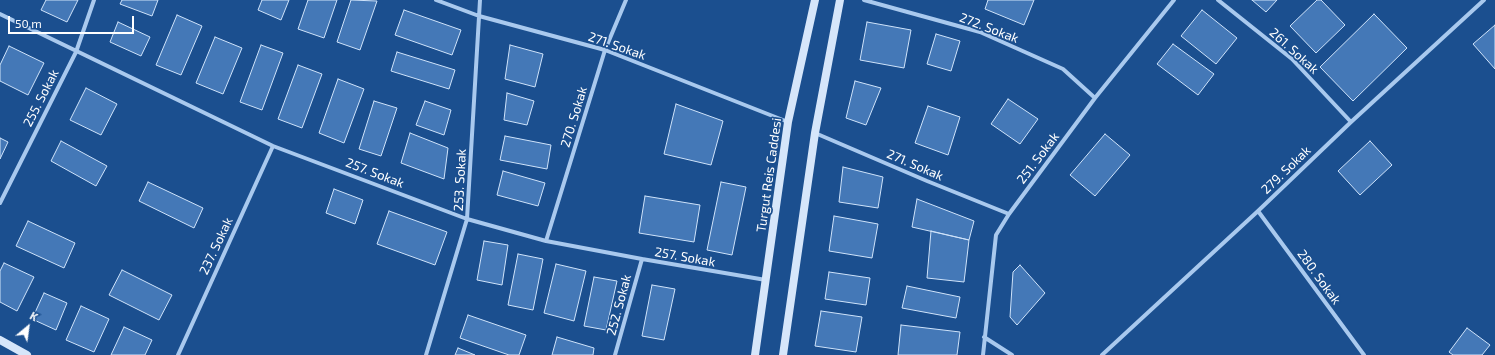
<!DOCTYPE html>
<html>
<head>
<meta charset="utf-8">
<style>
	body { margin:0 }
	#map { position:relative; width:1495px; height:355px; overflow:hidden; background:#1b4f8f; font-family:"Exo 2",sans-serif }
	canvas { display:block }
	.north { position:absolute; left:8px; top:307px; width:40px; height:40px; -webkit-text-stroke:3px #1b4f8f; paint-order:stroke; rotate:29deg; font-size:11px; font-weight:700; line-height:16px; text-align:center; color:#fff }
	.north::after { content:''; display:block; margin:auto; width:14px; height:18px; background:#fff; clip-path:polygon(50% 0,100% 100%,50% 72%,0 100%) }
	.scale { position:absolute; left:8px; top:16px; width:126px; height:18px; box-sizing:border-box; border:2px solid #fff; border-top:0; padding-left:5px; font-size:12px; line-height:14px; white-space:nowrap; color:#fff; -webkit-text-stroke:3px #1b4f8f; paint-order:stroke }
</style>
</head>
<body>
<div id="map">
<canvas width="1495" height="355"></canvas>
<div class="north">K</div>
<div class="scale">50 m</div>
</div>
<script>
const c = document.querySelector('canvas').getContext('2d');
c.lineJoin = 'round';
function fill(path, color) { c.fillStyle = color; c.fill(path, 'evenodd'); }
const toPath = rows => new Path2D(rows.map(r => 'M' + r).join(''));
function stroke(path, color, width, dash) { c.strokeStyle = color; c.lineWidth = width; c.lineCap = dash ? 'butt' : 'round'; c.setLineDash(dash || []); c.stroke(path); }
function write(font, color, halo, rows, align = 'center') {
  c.font = font + ' "Exo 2",sans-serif'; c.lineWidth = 3.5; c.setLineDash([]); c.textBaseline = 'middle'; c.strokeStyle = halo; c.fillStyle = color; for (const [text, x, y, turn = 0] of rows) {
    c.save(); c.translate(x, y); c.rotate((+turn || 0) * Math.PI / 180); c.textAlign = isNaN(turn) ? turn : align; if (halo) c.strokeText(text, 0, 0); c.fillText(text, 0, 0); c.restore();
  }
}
const building = toPath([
	[46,0,78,0,67,22,41,10,46,0],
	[122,0,158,0,152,16,120,4,122,0],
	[262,0,289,0,281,20,258,10,262,0],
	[308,0,337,0,324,38,298,29,308,0],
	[351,0,377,1,360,50,337,42,351,0],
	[988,0,1034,0,1024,25,985,9,988,0],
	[1252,0,1277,0,1266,12,1252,0],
	[1317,0,1321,0,1345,25,1316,53,1290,26,1317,0],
	[404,10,461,30,452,55,395,35,404,10],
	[1202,10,1237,38,1216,64,1181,36,1202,10],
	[1374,14,1407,48,1353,101,1320,67,1374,14],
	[177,15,202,26,181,75,156,65,177,15],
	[118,22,150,37,141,56,110,42,118,22],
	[867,22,911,30,904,68,860,60,867,22],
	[1495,25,1495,69,1473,44,1495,25],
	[936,34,960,41,951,71,927,64,936,34],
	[215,37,242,48,223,94,196,83,215,37],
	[1173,44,1214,74,1198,95,1157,64,1173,44],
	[261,45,283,53,262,110,240,102,261,45],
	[510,45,543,54,535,87,505,79,510,45],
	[9,46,44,63,28,95,0,81,0,65,9,46],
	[397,52,455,70,449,89,391,71,397,52],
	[298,65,322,74,302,128,278,119,298,65],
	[338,79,364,89,344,143,319,133,338,79],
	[855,81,881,88,866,125,846,118,855,81],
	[86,88,117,104,101,135,70,120,86,88],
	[507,93,534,101,527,125,504,120,507,93],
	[1008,99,1038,119,1020,144,991,124,1008,99],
	[374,101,397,108,381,156,359,149,374,101],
	[425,101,451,110,444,135,416,125,425,101],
	[676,104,723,121,711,165,664,154,676,104],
	[928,106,960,117,948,155,915,143,928,106],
	[410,133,448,148,444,179,401,163,410,133],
	[1105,134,1130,155,1095,196,1070,175,1105,134],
	[505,136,551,145,547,169,500,160,505,136],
	[0,138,8,142,0,159,0,138],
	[61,141,107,166,96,186,51,161,61,141],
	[1370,141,1392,165,1360,195,1338,171,1370,141],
	[843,167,883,177,878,208,839,202,843,167],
	[503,171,545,183,538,206,497,195,503,171],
	[148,182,203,208,194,228,139,201,148,182],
	[721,182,746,187,732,255,707,250,721,182],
	[334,189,363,200,355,224,326,213,334,189],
	[645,196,700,205,694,242,639,233,645,196],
	[917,199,974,221,969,240,912,227,917,199],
	[389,211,447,232,435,265,377,244,389,211],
	[834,216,878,224,872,258,829,251,834,216],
	[28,221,75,243,64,268,16,246,28,221],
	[931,231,969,240,964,282,927,278,931,231],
	[484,241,508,245,502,285,477,280,484,241],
	[518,254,543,259,533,310,508,305,518,254],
	[4,263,34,277,17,311,0,302,0,271,4,263],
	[556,264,586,271,574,321,544,313,556,264],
	[1020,265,1045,293,1017,325,1010,317,1013,272,1020,265],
	[122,270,172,295,159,320,109,295,122,270],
	[829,272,870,278,866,305,825,299,829,272],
	[594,277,617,281,606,330,584,326,594,277],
	[652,285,675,289,664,340,642,336,652,285],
	[907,286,960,297,956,318,902,308,907,286],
	[44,293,67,303,56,330,32,319,44,293],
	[81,306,109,319,94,352,66,340,81,306],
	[821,311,862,317,856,352,815,346,821,311],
	[468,315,526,335,519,355,509,355,460,338,468,315],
	[901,325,960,332,957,355,898,355,901,325],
	[124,327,152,340,145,355,111,355,124,327],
	[1467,328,1490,345,1482,355,1453,355,1449,352,1467,328],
	[557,337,594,348,593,355,552,355,557,337],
	[458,348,475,355,455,355,458,348]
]);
fill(building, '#4478b7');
stroke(building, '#cfe3fa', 1);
stroke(toPath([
	[436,0,479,16,605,50,788,122],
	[864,0,980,32,1063,69,1095,98],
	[1218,0,1292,59,1351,122],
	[0,14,273,146,467,219,546,241,642,259,766,280],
	[815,133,927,181,1009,214],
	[0,203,76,52,94,0],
	[1258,211,1364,355],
	[546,241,605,50,626,0],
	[984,337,1012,355],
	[178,355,273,146],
	[426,355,467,219,480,0],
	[615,355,642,259],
	[983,355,996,235,1009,214,1095,98,1174,0],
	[1102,355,1258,211,1351,122,1484,0]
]), '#a9c9ee', 4);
stroke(toPath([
	[0,340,27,355],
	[755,355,788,122,815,0],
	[783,355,815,133,840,0]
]), '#d6e6fa', 8);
write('13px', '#fff', '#1b4f8f', [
	["272. Sokak",989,28,21],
	["271. Sokak",617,46,19],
	["261. Sokak",1294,51,42],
	["255. Sokak",41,98,-63],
	["270. Sokak",574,117,-73],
	["251. Sokak",1038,158,-53],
	["271. Sokak",915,165,23],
	["279. Sokak",1286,170,-44],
	["257. Sokak",375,173,21],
	["Turgut Reis Caddesi",769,175,-82],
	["253. Sokak",460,180,-87],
	["237. Sokak",216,246,-65],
	["257. Sokak",685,257,10],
	["280. Sokak",1319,277,54],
	["252. Sokak",619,305,-75]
]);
</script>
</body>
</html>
